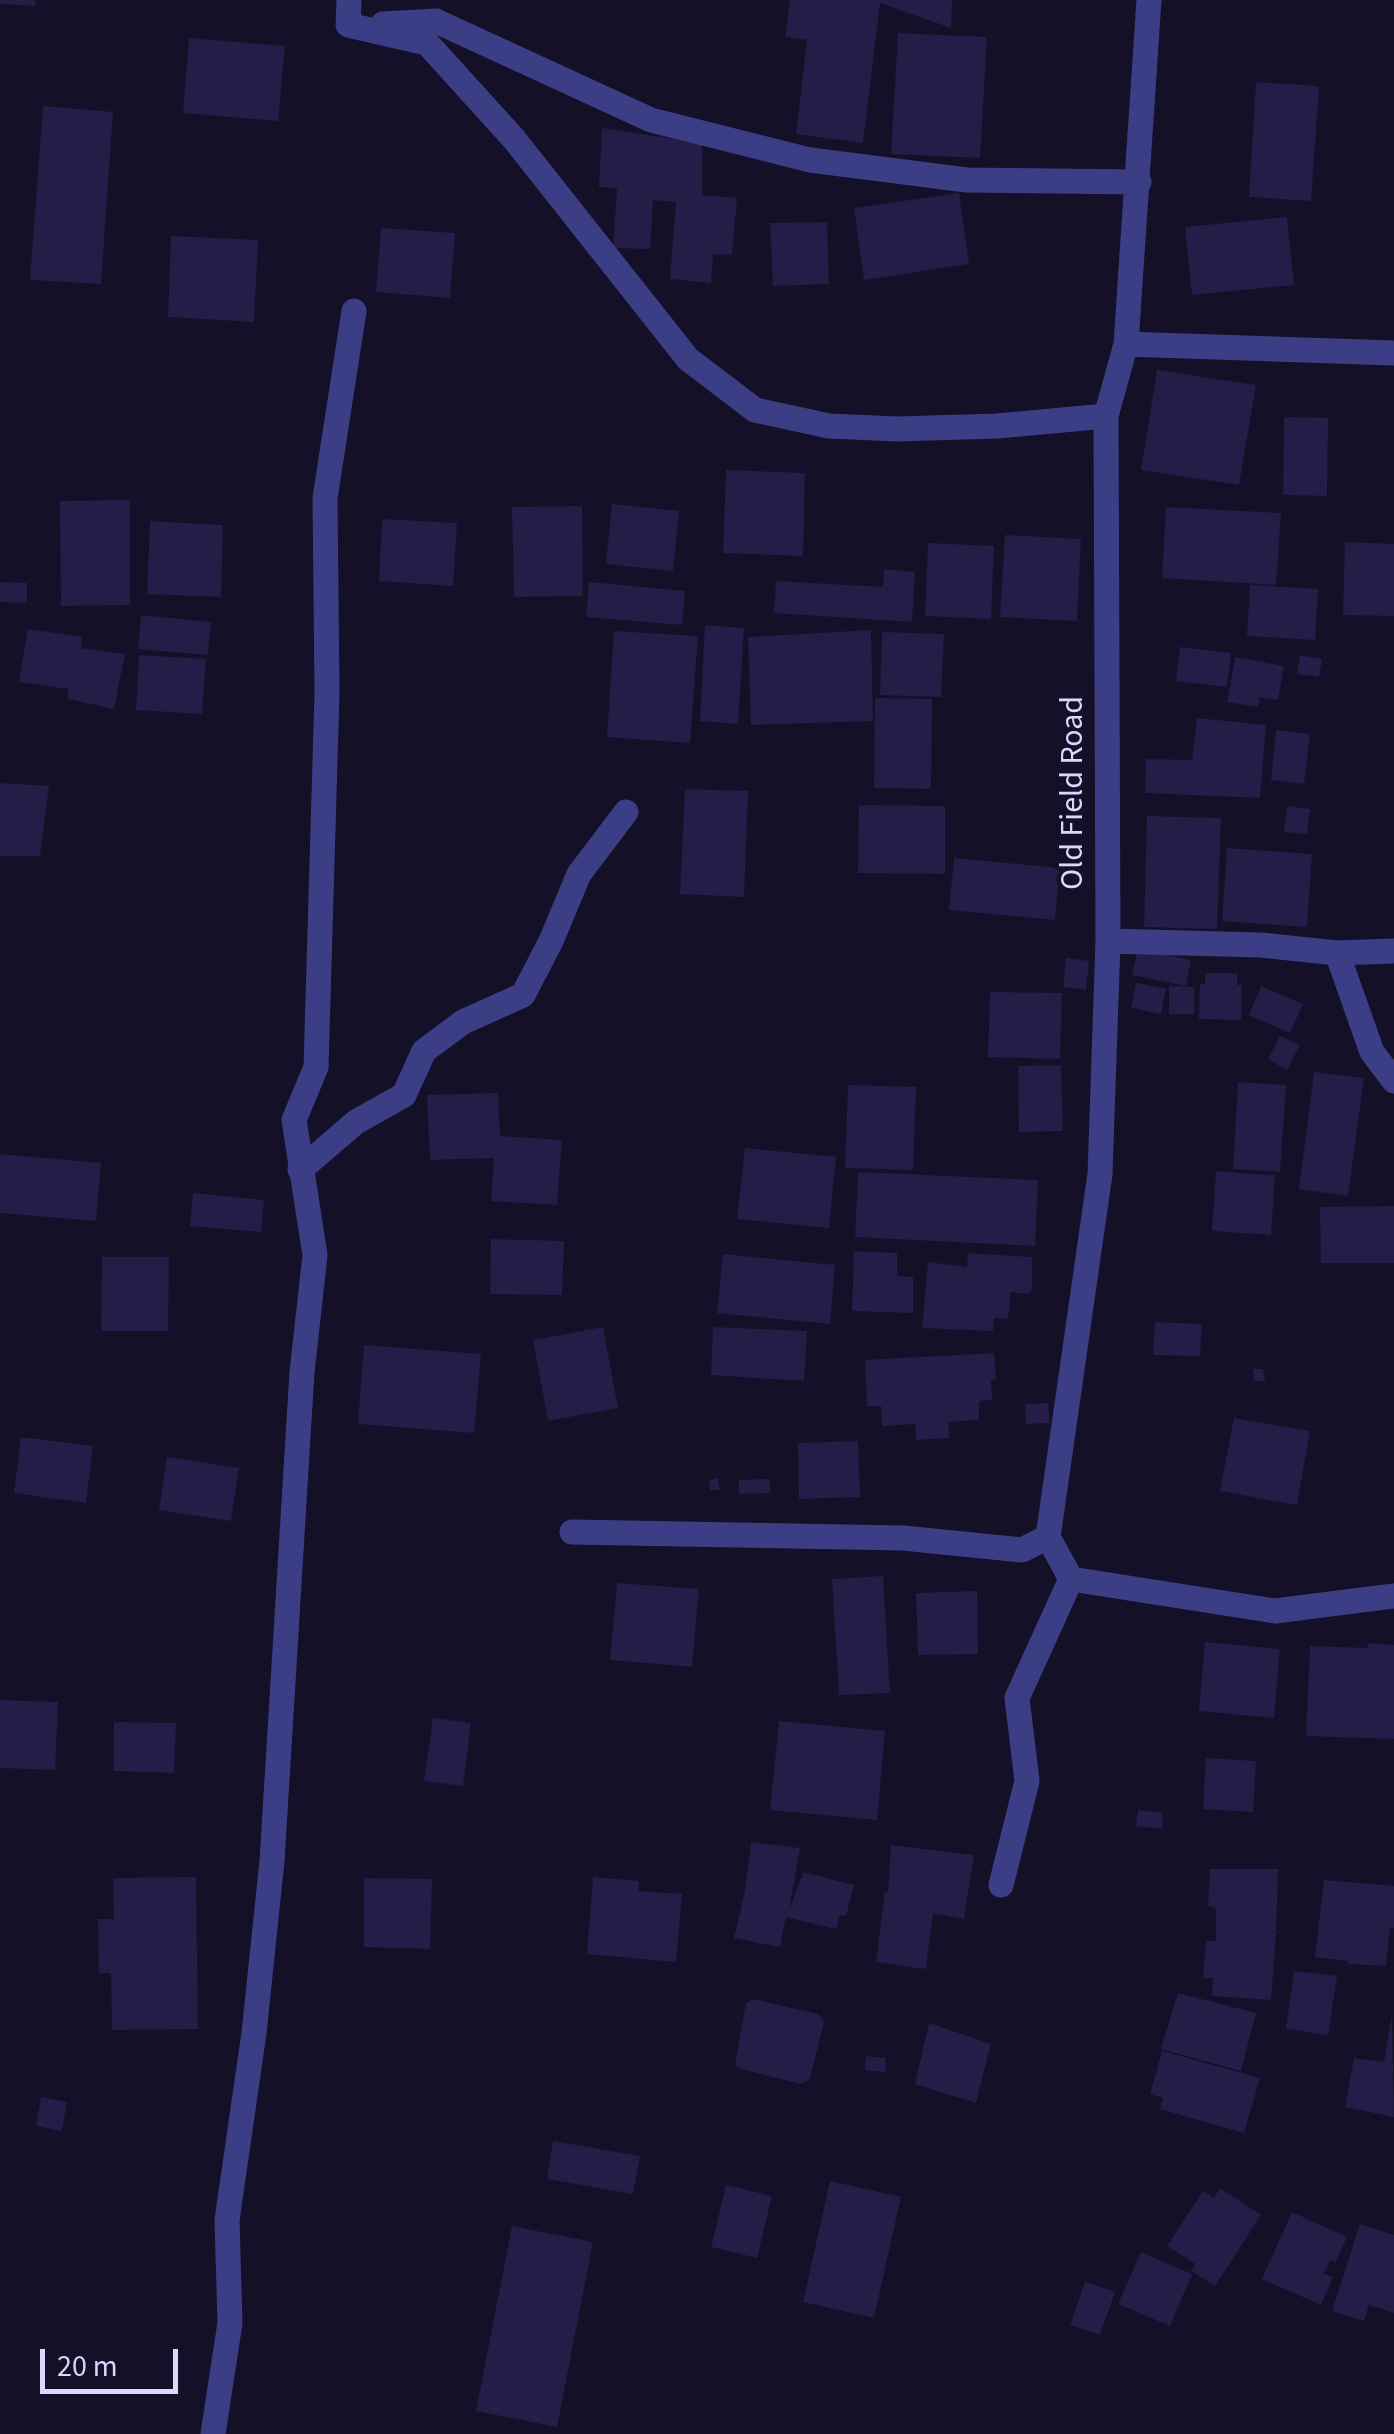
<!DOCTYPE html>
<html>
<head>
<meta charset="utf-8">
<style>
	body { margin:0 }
	#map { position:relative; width:1394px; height:2434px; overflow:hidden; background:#131027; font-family:"Source Sans 3",sans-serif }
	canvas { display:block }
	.scale { position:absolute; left:40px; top:2349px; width:138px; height:45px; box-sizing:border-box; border:5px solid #d9d7fe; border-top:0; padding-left:12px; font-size:30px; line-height:35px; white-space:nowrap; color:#d9d7fe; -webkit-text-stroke:8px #131027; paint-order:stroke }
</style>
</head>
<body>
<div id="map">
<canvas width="1394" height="2434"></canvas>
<div class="scale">20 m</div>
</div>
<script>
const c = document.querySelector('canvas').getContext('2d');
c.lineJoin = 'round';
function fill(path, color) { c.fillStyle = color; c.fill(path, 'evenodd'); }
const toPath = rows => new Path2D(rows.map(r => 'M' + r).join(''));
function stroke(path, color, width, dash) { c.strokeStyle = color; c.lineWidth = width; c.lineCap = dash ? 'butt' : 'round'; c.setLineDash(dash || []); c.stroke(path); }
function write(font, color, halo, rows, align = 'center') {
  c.font = font + ' "Source Sans 3",sans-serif'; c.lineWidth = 9; c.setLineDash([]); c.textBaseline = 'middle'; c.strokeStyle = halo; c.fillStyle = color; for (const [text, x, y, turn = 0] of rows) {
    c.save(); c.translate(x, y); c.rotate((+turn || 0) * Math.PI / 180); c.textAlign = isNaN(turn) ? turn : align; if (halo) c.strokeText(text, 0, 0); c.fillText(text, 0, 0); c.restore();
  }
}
fill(toPath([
	[0,0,35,0,35,6,0,4],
	[790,0,952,0,951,28,880,3,863,143,796,134,807,40,785,37],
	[898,33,987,37,980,158,891,154],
	[189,38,285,46,278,121,183,113],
	[1256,82,1319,86,1311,201,1249,197],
	[43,106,113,112,101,284,30,280],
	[602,128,702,143,702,195,737,198,732,255,713,254,711,283,670,279,676,202,653,200,650,249,613,248,617,188,599,187],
	[959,193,969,264,864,280,854,208],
	[1287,217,1294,285,1192,295,1185,227],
	[827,222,829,284,773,286,770,223],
	[381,228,455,233,450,298,376,292],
	[171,236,258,240,254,322,168,317],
	[1157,370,1256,385,1239,485,1141,470],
	[1284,417,1328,418,1327,496,1283,495],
	[726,470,805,473,803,556,723,553],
	[130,500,130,605,61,606,60,501],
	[612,504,679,511,673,571,606,564],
	[582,506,583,596,514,597,512,507],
	[1166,507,1281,513,1276,585,1162,578],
	[382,519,457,523,453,586,379,581],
	[150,521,223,525,221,597,147,594],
	[1005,535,1081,539,1077,621,1000,617],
	[1345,542,1394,544,1394,616,1343,615],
	[928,543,994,546,991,619,925,616],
	[884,569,915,572,912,622,774,613,776,581,883,587],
	[0,582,27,583,27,603,0,602],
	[589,582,685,591,682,625,586,617],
	[1250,585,1318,589,1315,640,1247,636],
	[141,615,211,622,208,655,138,649],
	[705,625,744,628,738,724,700,721],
	[28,629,82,637,81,648,125,654,114,709,68,699,68,689,19,682],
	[871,630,873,721,751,725,748,637],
	[614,631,698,636,690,743,607,737],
	[882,632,944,634,941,697,880,695],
	[1180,647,1231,653,1227,687,1176,681],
	[139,655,206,659,202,714,136,710],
	[1300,655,1322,659,1319,677,1297,674],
	[1235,657,1284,666,1278,700,1260,697,1258,707,1227,702],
	[875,698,932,699,931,789,874,788],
	[1197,718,1266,725,1260,798,1145,793,1146,759,1192,760],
	[1276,730,1310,734,1304,784,1271,780],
	[0,783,49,786,40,856,0,856],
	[685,789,748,791,744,897,680,894],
	[859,805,945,806,945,874,858,873],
	[1287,806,1310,809,1307,834,1284,832],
	[1147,816,1221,818,1217,929,1144,927],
	[1227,848,1312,854,1307,927,1222,921],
	[954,858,1060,868,1055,920,949,910],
	[1138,949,1191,960,1186,986,1132,975],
	[1066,958,1089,961,1086,990,1063,987],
	[1205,973,1237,973,1237,985,1242,985,1241,1020,1199,1019,1200,984,1205,984],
	[1136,983,1166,989,1161,1014,1131,1008],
	[1169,986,1194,987,1194,1014,1169,1014],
	[1261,986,1303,1004,1290,1033,1249,1015],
	[990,992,1062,993,1060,1059,988,1057],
	[1280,1036,1300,1045,1287,1070,1268,1059],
	[1061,1065,1063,1131,1019,1132,1018,1066],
	[1314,1072,1364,1078,1348,1196,1299,1189],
	[1238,1082,1286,1085,1280,1172,1233,1169],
	[848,1085,916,1087,913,1170,845,1168],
	[498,1093,500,1136,562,1140,557,1205,491,1201,494,1158,430,1160,427,1095],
	[745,1148,836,1157,829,1228,737,1219],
	[0,1154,101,1163,96,1221,0,1213],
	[1216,1171,1275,1175,1271,1235,1212,1231],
	[858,1172,1038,1180,1035,1246,855,1237],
	[193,1193,264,1200,261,1232,190,1226],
	[1394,1206,1394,1263,1321,1263,1320,1207],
	[491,1239,564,1241,562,1295,490,1294],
	[854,1251,897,1253,897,1276,913,1277,913,1313,852,1311],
	[968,1253,1032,1257,1032,1290,1027,1294,1011,1292,1008,1319,994,1318,993,1331,922,1328,928,1262,967,1267],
	[723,1254,835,1265,830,1324,717,1313],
	[102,1257,169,1257,168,1331,101,1331],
	[1155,1322,1202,1324,1200,1356,1153,1355],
	[603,1327,618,1408,548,1421,533,1340],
	[713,1327,807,1331,804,1381,711,1375],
	[364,1345,481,1354,474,1433,358,1424],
	[994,1353,996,1380,991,1381,992,1400,979,1401,979,1420,948,1422,950,1438,916,1440,915,1424,882,1426,881,1406,867,1406,865,1360],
	[1253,1369,1263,1369,1265,1381,1254,1381],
	[1048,1403,1050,1423,1026,1424,1025,1404],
	[1234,1418,1310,1431,1297,1505,1220,1491],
	[21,1437,93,1446,86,1503,14,1493],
	[858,1441,860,1497,799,1499,798,1443],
	[167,1457,239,1468,231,1521,159,1510],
	[718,1478,720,1490,710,1490,709,1480],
	[770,1479,770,1493,739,1494,739,1480],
	[883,1576,890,1693,839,1695,832,1579],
	[617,1583,699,1589,692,1667,610,1660],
	[977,1591,978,1654,918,1655,916,1593],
	[1205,1642,1280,1649,1274,1718,1199,1711],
	[1368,1643,1394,1645,1394,1739,1306,1736,1310,1646,1368,1648],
	[0,1700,58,1702,55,1770,0,1768],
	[433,1718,471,1723,463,1786,424,1781],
	[779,1721,885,1731,877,1820,770,1810],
	[114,1722,176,1723,174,1773,114,1771],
	[1206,1758,1256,1761,1253,1812,1203,1809],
	[1138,1810,1163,1813,1162,1829,1136,1826],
	[751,1842,800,1848,789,1911,803,1872,854,1885,846,1916,840,1915,836,1929,786,1917,780,1947,734,1938,745,1891],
	[891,1845,974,1855,964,1919,933,1913,926,1968,923,1969,876,1962,885,1892,888,1893],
	[1210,1869,1278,1869,1276,1932,1265,1932,1276,1933,1271,2000,1212,1996,1213,1978,1203,1978,1206,1941,1216,1941,1216,1909,1208,1906],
	[196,1877,198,2029,112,2030,111,1973,99,1973,98,1919,114,1919,113,1878],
	[593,1877,639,1881,638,1891,682,1894,676,1962,587,1954],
	[364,1878,432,1879,430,1949,364,1947],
	[1324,1880,1394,1886,1394,1928,1390,1928,1386,1966,1348,1964,1348,1961,1315,1957],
	[1294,1971,1337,1976,1328,2035,1286,2029],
	[1178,1993,1256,2013,1241,2071,1161,2049],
	[753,1999,818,2014,824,2022,810,2079,801,2084,740,2069,735,2065,746,2003],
	[1392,2014,1394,2117,1345,2107,1354,2058,1384,2062],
	[929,2023,991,2044,976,2103,915,2084],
	[1162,2051,1260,2078,1244,2133,1160,2109,1163,2098,1150,2094],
	[866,2056,886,2058,885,2072,865,2070],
	[41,2097,67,2102,62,2131,36,2126],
	[553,2141,640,2156,633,2194,547,2179],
	[830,2181,901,2197,874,2318,803,2302],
	[726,2185,772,2196,757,2258,711,2247],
	[1220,2188,1261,2215,1215,2286,1191,2271,1195,2264,1167,2246,1203,2191,1214,2198],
	[1292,2212,1347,2237,1336,2262,1330,2260,1324,2274,1333,2277,1321,2305,1262,2279],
	[1360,2224,1394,2235,1394,2313,1369,2305,1364,2321,1332,2311],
	[512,2226,593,2242,557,2427,476,2411],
	[1141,2252,1192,2274,1170,2326,1118,2304],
	[1085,2282,1115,2292,1100,2335,1070,2325]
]), '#231d47');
stroke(toPath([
	[349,0,348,25,427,43,514,139,688,359,755,410,829,426,897,429,997,426,1106,416],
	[383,24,436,21,651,120,810,160,967,180,1139,182],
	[1126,344,1394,353],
	[1108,941,1261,945,1337,953,1372,1052,1394,1081],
	[1337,953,1394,951],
	[300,1170,356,1122,404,1095,424,1051,463,1022,523,995,551,941,579,874,626,812],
	[572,1532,903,1538,1022,1550,1048,1537],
	[1071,1579,1048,1537,1100,1174,1108,941,1106,416,1126,344,1149,0],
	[1071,1579,1275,1611,1394,1596],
	[1001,1885,1027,1781,1017,1698,1071,1579],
	[213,2434,230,2323,227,2220,254,2033,272,1861,302,1372,315,1255,294,1120,316,1067,327,693,325,498,354,311]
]), '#3c3e85', 25);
write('32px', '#d9d7fe', '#131027', [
	["Old Field Road",1075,793,-90]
]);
</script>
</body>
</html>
